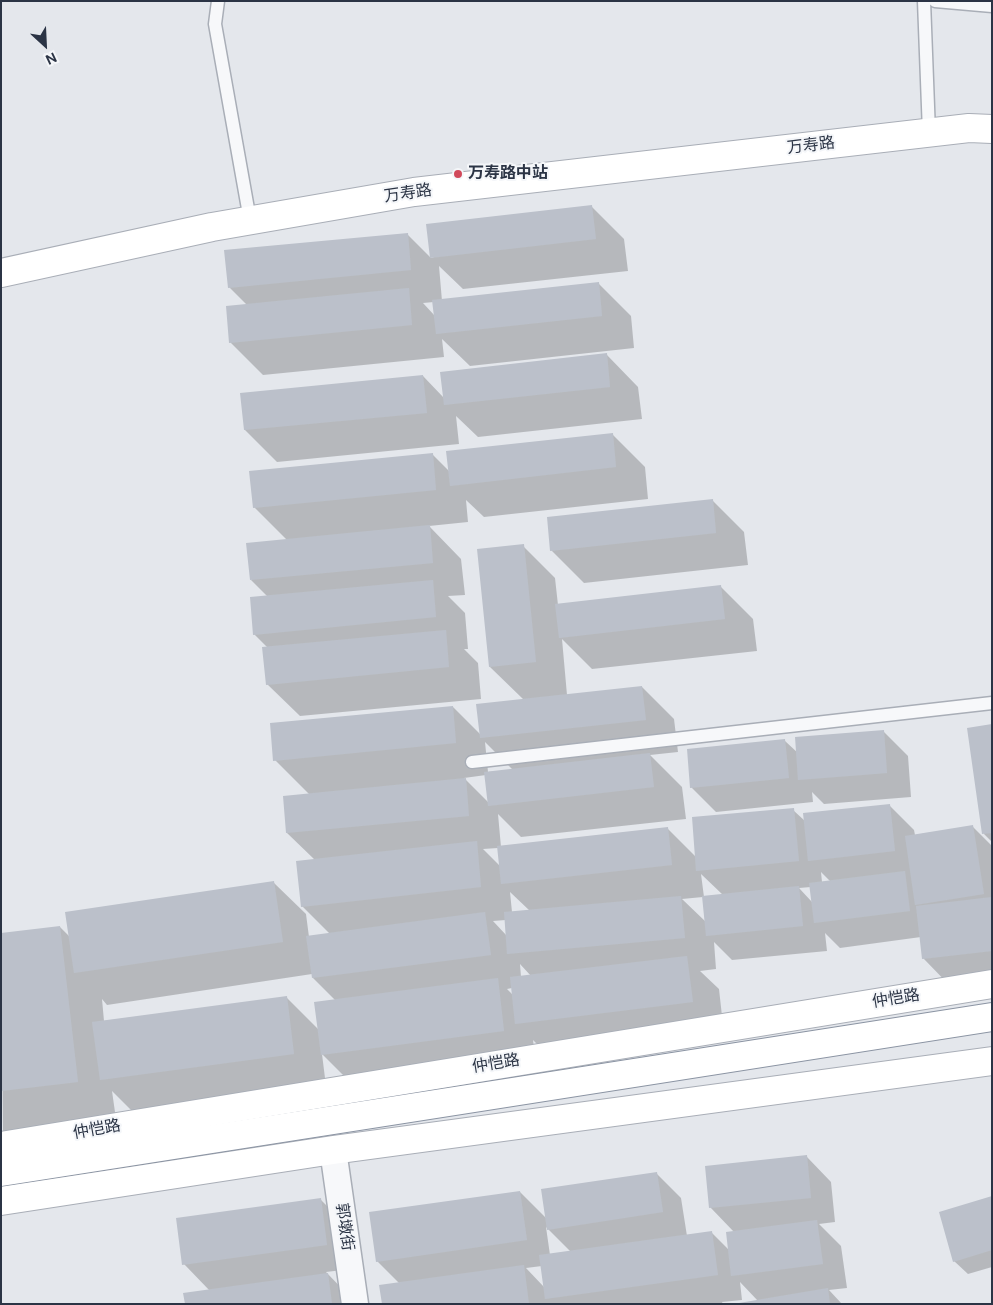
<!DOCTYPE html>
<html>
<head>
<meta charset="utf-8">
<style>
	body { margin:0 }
	#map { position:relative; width:993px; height:1305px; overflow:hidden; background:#e4e7ec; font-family:"DM Sans",sans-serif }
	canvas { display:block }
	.frame { position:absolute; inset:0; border:2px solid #2b3445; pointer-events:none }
	.north { position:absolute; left:20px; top:20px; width:50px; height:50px; -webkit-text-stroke:4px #f4f6f9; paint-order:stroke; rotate:155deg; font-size:14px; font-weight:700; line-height:20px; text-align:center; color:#2b3445 }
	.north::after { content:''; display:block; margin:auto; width:18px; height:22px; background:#2b3445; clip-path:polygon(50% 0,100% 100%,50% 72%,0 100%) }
</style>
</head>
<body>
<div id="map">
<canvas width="993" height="1305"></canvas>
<div class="frame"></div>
<div class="north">N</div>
</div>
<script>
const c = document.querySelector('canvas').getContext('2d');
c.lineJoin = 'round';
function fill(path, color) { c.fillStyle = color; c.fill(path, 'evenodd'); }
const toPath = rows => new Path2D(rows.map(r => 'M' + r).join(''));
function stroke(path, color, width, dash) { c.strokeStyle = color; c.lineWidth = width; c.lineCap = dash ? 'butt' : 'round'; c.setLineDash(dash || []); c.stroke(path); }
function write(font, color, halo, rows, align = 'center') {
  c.font = font + ' "DM Sans","Noto Sans SC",sans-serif'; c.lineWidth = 4; c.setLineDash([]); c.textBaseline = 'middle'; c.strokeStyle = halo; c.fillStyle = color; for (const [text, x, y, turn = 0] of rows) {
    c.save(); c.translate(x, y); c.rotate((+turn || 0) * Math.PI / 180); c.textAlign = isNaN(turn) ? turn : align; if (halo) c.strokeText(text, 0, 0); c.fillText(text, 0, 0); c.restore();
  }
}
fill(toPath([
	[592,207,624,239,628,271,463,289,439,266,442,301,598,283,631,316,634,348,470,366,442,339,444,357,263,375,230,342,247,305,229,287,407,234,431,258],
	[434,302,435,316,423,303],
	[606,354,638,387,642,419,478,437,456,416,459,444,277,462,245,430,242,394,423,376,444,398],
	[612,434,645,467,648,499,484,517,466,500,468,522,429,526,461,559,465,595,448,596,465,613,468,649,464,649,478,663,481,699,300,716,267,684,268,648,254,634,268,597,251,580,287,540,254,507,432,454,450,472],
	[712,500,744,532,748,565,584,583,551,550],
	[523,546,555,578,558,605,721,587,753,619,757,651,592,669,562,639,567,695,642,687,674,719,678,752,650,755,682,787,686,819,521,837,498,814,501,847,667,828,696,857,793,810,805,821,889,805,914,830,915,835,972,826,992,846,992,986,955,991,923,958,921,937,840,948,825,933,827,951,732,960,714,942,716,969,700,971,719,989,724,1034,549,1056,533,1040,536,1063,355,1087,322,1054,326,1086,133,1112,112,1091,116,1119,3,1133,1,934,60,927,70,937,273,882,306,914,309,937,330,934,302,906,315,860,287,833,309,794,275,760,453,707,481,735,524,700,490,667],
	[485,742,513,770,488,772],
	[486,775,489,803,464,778],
	[498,848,500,866,483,849],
	[821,872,830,881,822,882],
	[701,874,723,895,704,897],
	[811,887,812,902,799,888],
	[510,892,530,911,512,912],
	[703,897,706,922,682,899],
	[506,920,507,936,493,921],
	[520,964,531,976,521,977],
	[312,974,313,978,336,1001,319,1030,286,997,104,1021,102,999,107,1005],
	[512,988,513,995,507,989],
	[992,725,992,842,984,834],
	[884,732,908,756,911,797,824,804,812,792,813,802,716,812,691,787,785,741,798,753],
	[807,1157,831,1182,835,1222,819,1224,841,1246,847,1288,829,1290,842,1304,740,1304,758,1301,740,1282,742,1300,722,1302,723,1304,383,1304,399,1283,377,1261,520,1192,546,1218,656,1173,681,1198,687,1236,712,1233,729,1250,734,1232,710,1207],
	[546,1227,571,1252,550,1255],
	[542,1266,544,1287,526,1268],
	[992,1198,992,1267,968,1274,954,1261],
	[320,1199,345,1224,351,1269,326,1272,352,1299,353,1304,186,1304,210,1291,184,1264]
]), '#0003');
fill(toPath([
	[592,205,596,239,430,258,426,224],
	[408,233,411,270,228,288,224,250],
	[599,282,602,316,436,334,432,300],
	[409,288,412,325,229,343,226,306],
	[607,353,610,387,444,405,440,372],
	[423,375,427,413,244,430,240,393],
	[613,433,616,467,450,486,446,451],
	[433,453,436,490,253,508,249,471],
	[713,499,716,533,550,551,547,517],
	[430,525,433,563,250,580,246,543],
	[524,544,536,662,489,667,477,549],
	[433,580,436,617,253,635,250,597],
	[721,585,725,619,559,638,555,604],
	[446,630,449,667,266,685,262,647],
	[642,686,646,720,480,738,476,704],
	[453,706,456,743,273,761,270,723],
	[992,724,992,833,982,834,967,728],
	[884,730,887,773,798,780,795,737],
	[785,739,789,778,690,788,687,749],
	[650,753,654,787,488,806,484,772],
	[466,778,469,816,286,833,283,796],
	[890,804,895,851,808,861,803,813],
	[794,808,799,861,696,871,692,817],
	[973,825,984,894,915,905,905,836],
	[668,827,672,865,501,884,497,846],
	[477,841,481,887,301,907,296,861],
	[905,871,910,911,814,923,809,883],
	[274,881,283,942,74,973,65,912],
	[799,886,803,926,706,936,702,896],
	[681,896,685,938,507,954,504,912],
	[992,897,992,951,922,959,916,906],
	[485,912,491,955,312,978,306,936],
	[60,926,78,1082,1,1091,1,933],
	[687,956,693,1002,515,1024,510,977],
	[498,978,504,1031,321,1055,314,1002],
	[287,996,294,1054,100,1080,92,1022],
	[807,1155,811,1198,709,1208,705,1166],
	[657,1172,663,1212,547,1230,541,1189],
	[520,1191,527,1240,376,1262,369,1212],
	[992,1196,992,1250,953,1262,939,1212],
	[321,1198,327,1245,182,1265,176,1218],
	[817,1220,823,1264,731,1276,726,1232],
	[712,1231,718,1275,545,1299,539,1255],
	[524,1265,529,1304,382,1304,379,1285],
	[328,1273,332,1304,185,1304,183,1293],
	[828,1288,830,1304,739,1304,739,1303]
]), '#bbc0ca');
const lane = toPath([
	[218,1,215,24,250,220],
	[924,1,929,133],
	[935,1,992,6],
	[472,762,992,703]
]);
const street = toPath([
	[333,1150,355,1304]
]);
const secondary = toPath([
	[1,273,212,227,414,192,969,128,992,129],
	[1,1146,992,984],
	[1,1201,333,1150,992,1061]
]);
const highway = toPath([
	[1,1172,992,1017]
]);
stroke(lane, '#a9aeb7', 15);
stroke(street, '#a9aeb7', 29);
stroke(secondary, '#a9aeb7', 30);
stroke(highway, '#8b94a3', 30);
stroke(lane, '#f7f8fa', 12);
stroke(street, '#f7f8fa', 26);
stroke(secondary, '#fff', 28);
stroke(highway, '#fff', 28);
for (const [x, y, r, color] of [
	[458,174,5,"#d1495b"]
]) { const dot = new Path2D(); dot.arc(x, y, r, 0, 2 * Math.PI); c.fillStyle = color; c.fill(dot); stroke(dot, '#f4f6f9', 2); }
write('16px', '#2b3445', '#f4f6f9', [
	["万寿路",811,146,-7],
	["万寿路",408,194,-8],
	["仲恺路",896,999,-9],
	["仲恺路",496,1064,-9],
	["仲恺路",97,1130,-10],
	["郭墩街",344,1227,82]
]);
write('bold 16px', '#2b3445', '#f4f6f9', [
	["万寿路中站",468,174]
], 'left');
</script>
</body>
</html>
